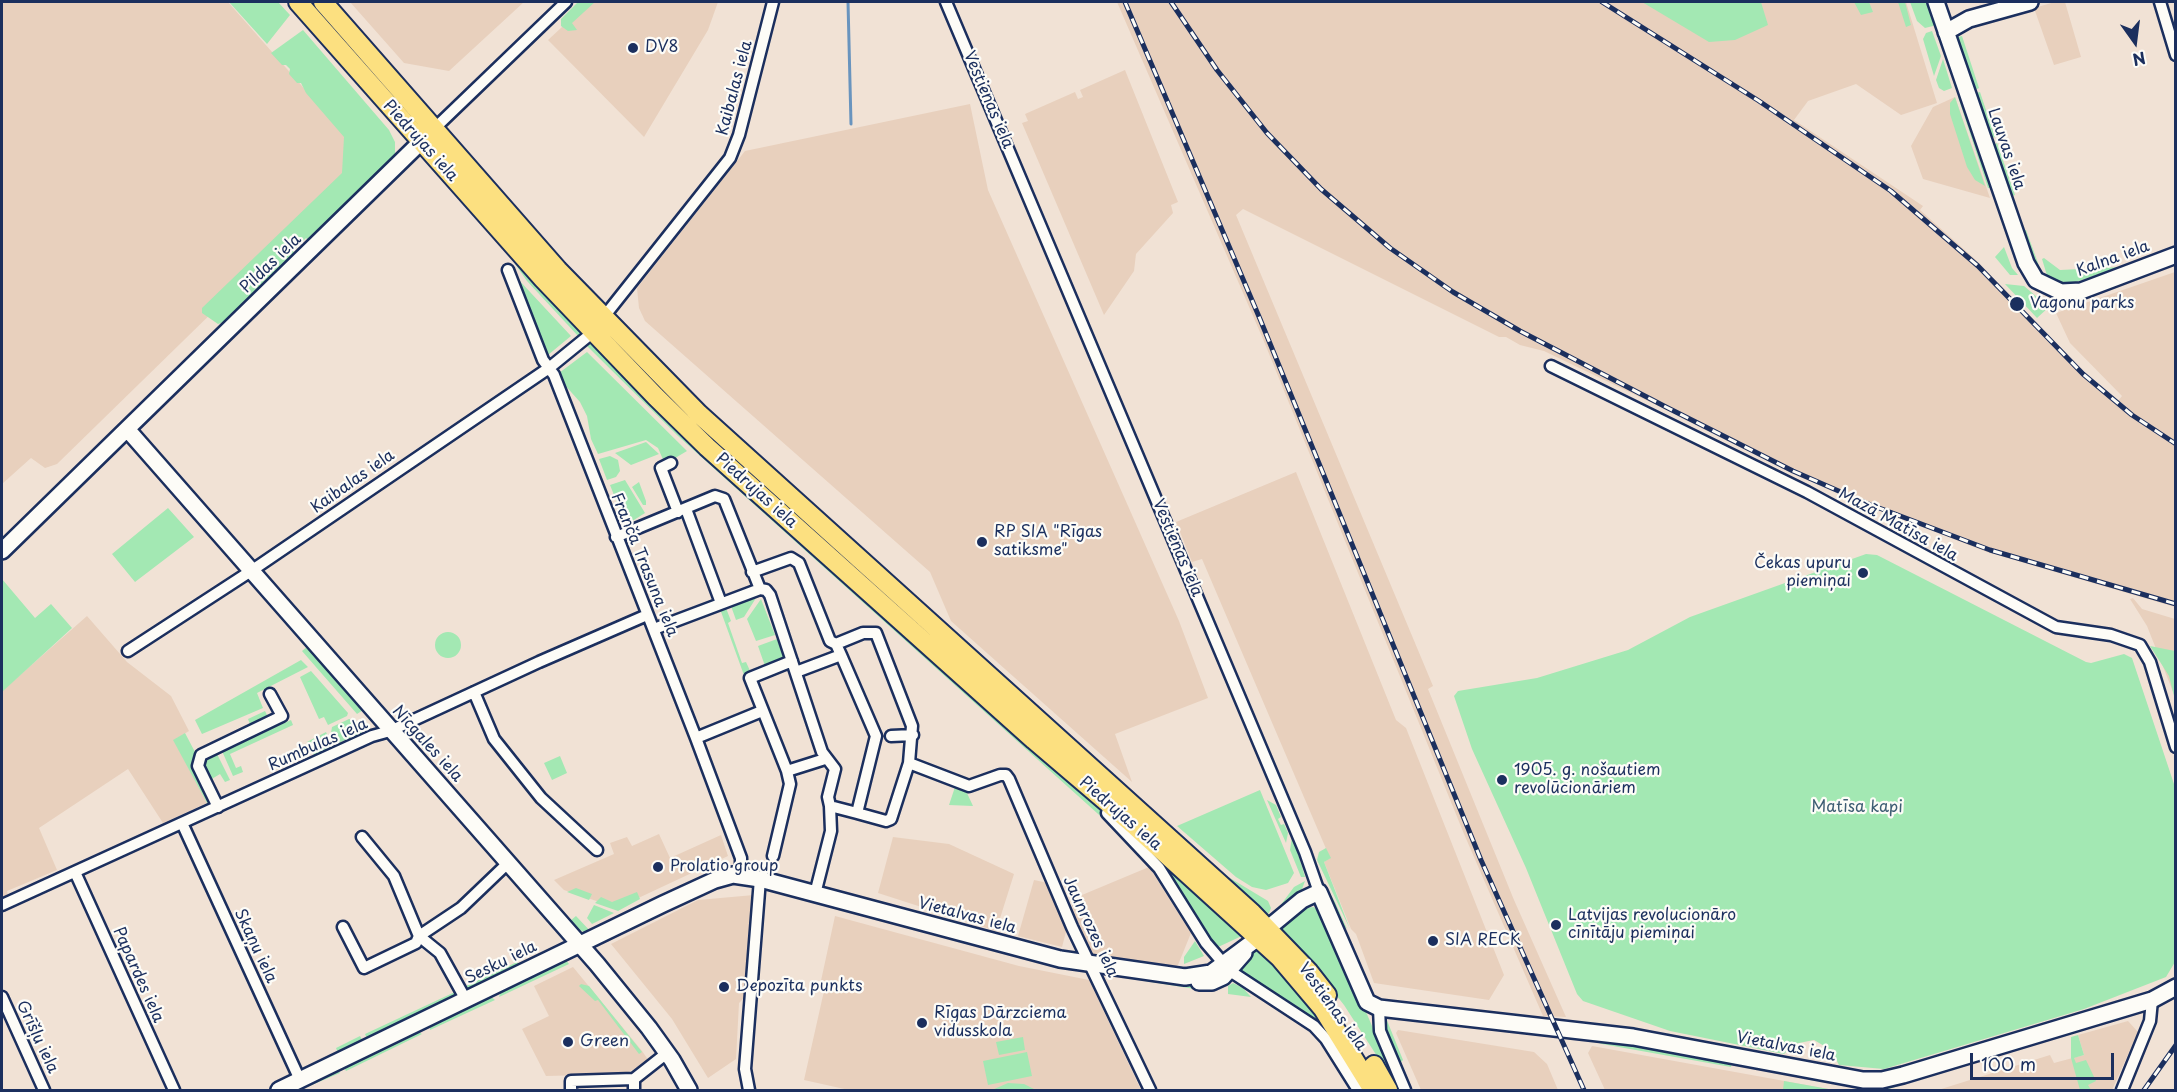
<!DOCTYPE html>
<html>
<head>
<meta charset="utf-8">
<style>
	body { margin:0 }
	#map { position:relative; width:2177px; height:1092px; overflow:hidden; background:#f1e2d5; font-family:"Playpen Sans",sans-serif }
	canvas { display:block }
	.frame { position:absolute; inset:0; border:3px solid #1b2f5e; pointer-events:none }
	.north { position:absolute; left:2105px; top:12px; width:60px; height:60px; -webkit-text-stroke:4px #fdfcf7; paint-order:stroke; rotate:166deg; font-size:16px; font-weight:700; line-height:24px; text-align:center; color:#1b2f5e }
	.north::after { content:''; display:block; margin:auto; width:21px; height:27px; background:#1b2f5e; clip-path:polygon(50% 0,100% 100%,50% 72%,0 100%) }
	.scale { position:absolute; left:1970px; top:1053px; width:144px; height:27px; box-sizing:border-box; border:3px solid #1b2f5e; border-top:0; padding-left:8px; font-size:18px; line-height:21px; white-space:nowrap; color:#1b2f5e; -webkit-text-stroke:4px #fdfcf7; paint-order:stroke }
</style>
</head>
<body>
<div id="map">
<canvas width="2177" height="1092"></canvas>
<div class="frame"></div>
<div class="north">N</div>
<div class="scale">100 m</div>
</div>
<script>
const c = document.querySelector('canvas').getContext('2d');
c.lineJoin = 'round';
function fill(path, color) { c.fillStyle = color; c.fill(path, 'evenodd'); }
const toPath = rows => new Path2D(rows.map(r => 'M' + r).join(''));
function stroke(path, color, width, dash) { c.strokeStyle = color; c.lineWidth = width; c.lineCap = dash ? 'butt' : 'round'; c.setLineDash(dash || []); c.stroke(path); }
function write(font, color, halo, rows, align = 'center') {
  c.font = font + ' "Playpen Sans",sans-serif'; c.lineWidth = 4.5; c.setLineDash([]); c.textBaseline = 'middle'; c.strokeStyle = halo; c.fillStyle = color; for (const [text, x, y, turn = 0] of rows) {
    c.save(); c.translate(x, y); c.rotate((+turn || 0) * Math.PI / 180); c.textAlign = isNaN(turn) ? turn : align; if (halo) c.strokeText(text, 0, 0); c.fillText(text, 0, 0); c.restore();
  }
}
fill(toPath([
	[2,2,228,2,346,136,348,180,57,464,45,468,31,458,2,484],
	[350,2,524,2,449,71,404,63],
	[589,2,718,2,708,30,644,137,548,40],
	[1117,2,1906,2,1937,103,1901,115,1856,84,1808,101,1794,120,1923,206,1920,210,1976,260,2085,373,2118,401,2122,396,2070,343,2056,313,2175,272,2175,607,1987,552,1858,502,1544,351,1520,345,1506,337,1499,337,1243,209,1236,215,1433,686,1428,689,1514,900,1566,1017,1543,1016,1464,834,1263,339],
	[2055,2,2065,2,2081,57,2054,65,2034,8],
	[1125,70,1178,202,1171,205,1173,213,1136,254,1134,271,1104,315,1022,123,1028,121,1025,114,1075,92,1078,99,1083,97,1080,90],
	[1955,97,1990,198,1923,179,1911,146,1933,107],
	[970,104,988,190,1179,621,1208,698,1115,734,1132,782,951,621,930,572,645,321,639,308,637,288,745,151],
	[1296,472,1396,720,1406,728,1504,975,1489,1000,1374,983,1356,934,1351,929,1324,862,1330,858,1324,844,1202,559,1192,562,1176,522],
	[2133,598,2142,609,2175,619,2175,697,2147,626,2130,599],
	[87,616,127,662,171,696,189,731,174,740,207,803,163,823,128,769,39,828,57,870,7,891,8,896,2,899,2,691],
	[659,834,670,858,721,835,728,856,617,908,564,890,554,880,614,854,610,843,627,837,632,846],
	[893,837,949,844,1014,874,996,931,878,893],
	[1149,867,1191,933,1178,965,1174,968,1093,956,1088,952,1070,900],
	[1034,880,1048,883,1067,928,1062,947,1018,936],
	[754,895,749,993,739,1003,736,1059,708,1078,672,1019,611,944,698,900],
	[835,916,1019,966,1089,980,1141,1090,849,1090,804,1080,824,991,819,990],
	[573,967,642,1051,649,1061,625,1074,546,1076,522,1029,549,1016,534,986],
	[2128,1021,2138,1032,2112,1090,1938,1090,2050,1055,2054,1063,2084,1055,2078,1035],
	[1398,1030,1534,1052,1547,1064,1558,1090,1421,1090,1396,1033],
	[1592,1046,1834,1090,1605,1090,1588,1053]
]), '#e8d0bd');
fill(toPath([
	[229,2,278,2,290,15,267,44],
	[578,2,595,2,572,23,577,30,568,31,561,26,561,19],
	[1642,2,1761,2,1768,25,1735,40,1709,42],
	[1854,2,1869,2,1873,12,1861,15],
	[1898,2,1905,2,1911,25,1906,27],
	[1910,2,1930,2,1936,22,1933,26,1925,28,1917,21],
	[303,30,389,130,395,142,395,154,389,160,391,163,318,230,318,233,308,240,306,238,293,251,295,254,230,320,218,324,202,313,202,308,342,173,344,137,306,93,301,83,297,83,289,74,290,69,286,65,282,65,271,53],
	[1932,31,1941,56,1934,76,1923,39,1926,33],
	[1962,36,1979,88,1975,90,1958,37],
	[1943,59,1952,88,1944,91,1939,88,1936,80],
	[1980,92,1995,137,1991,138,1976,93],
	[1955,97,1985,186,1975,180,1967,167,1950,114,1950,103],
	[1958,97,1961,97,1991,188,1988,188],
	[1997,143,2015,195,2010,197,1993,145],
	[490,228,582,332,579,337,527,281],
	[2026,230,2042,274,2043,276,2035,268,2022,231],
	[2004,247,2012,268,2018,275,2010,275,1995,257],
	[2044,258,2060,270,2121,267,2064,286,2049,282,2042,259],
	[517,278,571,336,548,355,543,353,516,281],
	[2005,284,2024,286,2049,307,2037,318],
	[594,343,1037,749,1104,813,1127,840,678,436,586,345],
	[587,352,687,451,665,464,658,448,646,440,598,454,591,439,587,416,580,402,563,383,559,373],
	[646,442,659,454,631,465,615,453],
	[610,456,618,460,620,471,616,477,607,480,599,459],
	[625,480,645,513,626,525,610,485],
	[639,482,646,501,646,505,643,505,632,487],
	[168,508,194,537,135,582,112,554],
	[1866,554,1877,555,2086,662,2091,663,2124,654,2132,658,2175,787,2175,962,2166,977,2084,1009,1884,1069,1839,1065,1831,1050,1814,1040,1794,1044,1784,1054,1670,1031,1583,1001,1577,994,1526,868,1472,749,1454,696,1458,691,1537,678,1628,650,1690,617],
	[2,579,35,618,51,604,72,628,2,692],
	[756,598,744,617,736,620,731,606],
	[761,599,775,635,756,641,747,619],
	[726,608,731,621,728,623,742,663,746,662,751,673,745,678,720,609],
	'435 645a13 13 0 1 1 26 0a13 13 0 1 1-26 0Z',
	[777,639,784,659,765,666,758,646],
	[2150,646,2175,651,2175,700,2169,676],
	[307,647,363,710,357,714,302,651],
	[301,660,308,667,257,693,263,708,202,734,195,720],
	[311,671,348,713,347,716,328,725,324,717,319,719,300,677],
	[265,711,269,719,251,727,248,719],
	[349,719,354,720,362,730,361,733,336,744,331,733,332,727],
	[291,720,293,725,230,754,236,768,241,766,243,772,233,776,222,751],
	[326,732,332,746,314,755,307,742],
	[185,733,195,752,196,768,211,802,207,803,173,740],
	[216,752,230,780,225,782,220,774,210,780,203,767,205,759],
	[560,756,567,773,552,780,544,763],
	[955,787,966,791,973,806,949,805],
	[1260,790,1294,873,1288,883,1266,890,1252,887,1236,877,1177,826],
	[1267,800,1276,805,1281,817,1278,819,1281,825,1284,824,1288,833,1286,843],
	[1147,805,1225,875,1268,901,1271,908,1269,913,1265,916,1145,810],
	[1138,836,1246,934,1216,948,1166,869],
	[1292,836,1294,840,1305,877,1301,877,1290,850],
	[1326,848,1331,858,1324,862,1350,929,1317,860,1319,852],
	[1305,881,1302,889,1274,914,1294,887],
	[1323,882,1335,902,1347,929,1340,922],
	[576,888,592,894,589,900,567,892],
	[637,892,640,899,618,911,595,903,601,897,612,902],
	[594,905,614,913,592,924,587,918],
	[1314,907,1320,914,1345,962,1399,1090,1394,1090,1375,1053,1344,1005,1313,966,1280,930,1304,908],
	[576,916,592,933,584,932,575,928,570,921],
	[1195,941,1204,956,1184,964,1184,957],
	[1260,947,1274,959,1354,1064,1303,1011,1239,970,1241,964],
	[565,959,569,964,499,997,502,988],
	[517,962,522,968,469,991,464,987],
	[1108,971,1205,986,1220,983,1207,991,1108,975],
	[1233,983,1243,988,1251,997,1228,994,1228,986],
	[581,984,589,986,642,1052,639,1054,598,1000,595,1001,579,986],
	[457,991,458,996,368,1041,365,1034],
	[489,995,495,1000,430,1030,430,1025],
	[1386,1018,1403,1060,1400,1063,1387,1040,1383,1022],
	[417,1031,422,1034,346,1071,343,1066],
	[1571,1034,1732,1061,1731,1067,1602,1044],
	[2078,1035,2084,1055,2074,1058,2076,1063,2086,1060,2096,1081,2088,1085,2091,1090,2080,1090,2071,1058,2071,1037],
	[360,1036,364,1043,339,1055,336,1048],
	[1023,1037,1025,1050,999,1055,996,1042],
	[1027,1052,1032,1076,988,1085,983,1061],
	[1971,1060,1972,1064,1885,1090,1888,1085],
	[337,1068,340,1073,300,1090,299,1087],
	[1784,1081,1834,1090,1783,1090],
	[1008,1083,1024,1084,1036,1090,992,1090]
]), '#a3e8b3');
stroke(toPath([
	[848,2,851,124]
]), '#6994be', 3);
const street = toPath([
	[946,2,1305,852,1319,892],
	[2160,2,2176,55],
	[434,129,566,2],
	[508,270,543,360,554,375,696,738,741,858,741,876],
	[603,318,730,158,739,135,773,2],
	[1551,366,1807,492,2056,627,2111,635,2140,645,2150,662,2176,747],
	[671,463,661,468,678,512],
	[686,509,721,603],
	[616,537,715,496,724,499,760,589,766,590,770,595,822,752,835,769,828,797,830,806],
	[752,572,791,558,799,563,830,641,836,644,841,655,876,736,857,813,830,806,831,831,815,894],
	[654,629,760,589],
	[836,644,863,633,876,633,912,726,909,763,891,819,886,821,857,813],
	[128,651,251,571,549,368,592,333],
	[796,672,841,655],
	[474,692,494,739,541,798,597,850],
	[891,736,913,735],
	[696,738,762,711],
	[909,763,969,786,1000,775,1006,775,1009,779,1072,927,1150,1090],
	[787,771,825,759],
	[218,807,198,766,201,755,282,716,270,694],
	[1107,813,1159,868,1206,943,1230,971,1314,1026,1326,1039,1358,1090],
	[182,823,300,1080],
	[362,837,394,876,419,936,440,953,466,1000],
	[773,856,790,784,787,771,750,678,792,661],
	[75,872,174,1090],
	[2,905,372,736,390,731,539,662,647,615],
	[343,927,364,968,416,943,419,936,461,908,508,863],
	[2,997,44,1090],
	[1379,1008,1380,1031,1405,1090],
	[634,1079,667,1053],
	[571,1090,571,1081,634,1079,634,1090],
	[749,1090,745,1069,760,879],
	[2122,1090,2150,1021,2152,1000]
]);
const secondary = toPath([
	[1936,2,2026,263,2036,280,2061,292,2081,291,2176,255],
	[1946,32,1969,19,2030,2],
	[127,429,597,964,649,1028,672,1060,689,1090],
	[2,551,430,133],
	[1273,924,1302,900,1319,892,1367,1002,1379,1008,1633,1037,1863,1080,1882,1080,1903,1075,2152,1000,2176,987],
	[1199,982,1212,982,1223,977,1244,953],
	[279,1090,663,904,715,880,733,875,760,879,1060,959,1185,977,1211,973,1254,941]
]);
const primary = toPath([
	[298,2,543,279,655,396,707,447,1034,740,1136,827,1279,957,1323,1009,1373,1090],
	[323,2,558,270,699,414,1252,913,1309,972,1327,995],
	[1374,1065,1388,1090]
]);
stroke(street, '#1b2f5e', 15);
stroke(secondary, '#1b2f5e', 20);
stroke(primary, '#1b2f5e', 22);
stroke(street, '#fdfcf7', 10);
stroke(secondary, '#fdfcf7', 15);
stroke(primary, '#fce080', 18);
const rail = toPath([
	[1125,2,1260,319,1481,860,1584,1090],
	[1171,2,1217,70,1267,133,1321,189,1390,248,1453,292,1520,331,1666,407,1793,471,1866,503,1990,550,2176,604],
	[1602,2,1759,101,1891,191,1978,266,2083,374,2132,415,2176,444],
	[2144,1090,2176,1045]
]);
stroke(rail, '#1b2f5e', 5);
stroke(rail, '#fdfcf7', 3, [9]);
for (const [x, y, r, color] of [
	[633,48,6,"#1b2f5e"],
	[2017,304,8,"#1b2f5e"],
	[982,542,6,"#1b2f5e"],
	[1863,573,6,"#1b2f5e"],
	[1502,780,6,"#1b2f5e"],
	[658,867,6,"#1b2f5e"],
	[1556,925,6,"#1b2f5e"],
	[1433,941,6,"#1b2f5e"],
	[724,987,6,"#1b2f5e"],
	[922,1023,6,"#1b2f5e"],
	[568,1042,6,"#1b2f5e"]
]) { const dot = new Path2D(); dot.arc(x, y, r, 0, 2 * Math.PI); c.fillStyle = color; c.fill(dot); stroke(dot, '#fdfcf7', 2); }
write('16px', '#1b2f5e', '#fdfcf7', [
	["DV8",645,48],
	["Vagonu parks",2030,304],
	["RP SIA \"Rīgas",994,533],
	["satiksme\"",994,551],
	["Čekas upuru",1851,564,"right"],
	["piemiņai",1851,582,"right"],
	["1905. g. nošautiem",1514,771],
	["revolūcionāriem",1514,789],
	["Prolatio group",670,867],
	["Latvijas revolucionāro",1568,916],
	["cīnītāju piemiņai",1568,934],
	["SIA RECK",1445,941],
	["Depozīta punkts",736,987],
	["Rīgas Dārzciema",934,1014],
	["vidusskola",934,1032],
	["Green",580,1042]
], 'left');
write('16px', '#1b2f5e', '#fdfcf7', [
	["Kaibalas iela",735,88,-75],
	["Vestienas iela",988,100,67],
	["Piedrujas iela",420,141,48],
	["Lauvas iela",2006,149,71],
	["Kalna iela",2113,259,-20],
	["Pildas iela",271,264,-44],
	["Kaibalas iela",353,482,-35],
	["Piedrujas iela",756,491,42],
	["Mazā Matīsa iela",1898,525,29],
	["Vestienas iela",1177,548,67],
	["Franča Trasuna iela",644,565,68],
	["Nīcgales iela",427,744,48],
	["Rumbulas iela",318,745,-24],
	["Piedrujas iela",1120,814,41],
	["Vietalvas iela",967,916,15],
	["Jaunrozes iela",1090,927,65],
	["Skaņu iela",255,946,65],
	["Sesku iela",501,963,-26],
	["Papardes iela",138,975,66],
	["Vestienas iela",1332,1007,54],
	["Grīšļu iela",37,1037,65],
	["Vietalvas iela",1786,1047,11]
]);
write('16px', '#3d5d73', '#fdfcf7', [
	["Matīsa kapi",1857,808]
]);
</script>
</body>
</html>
